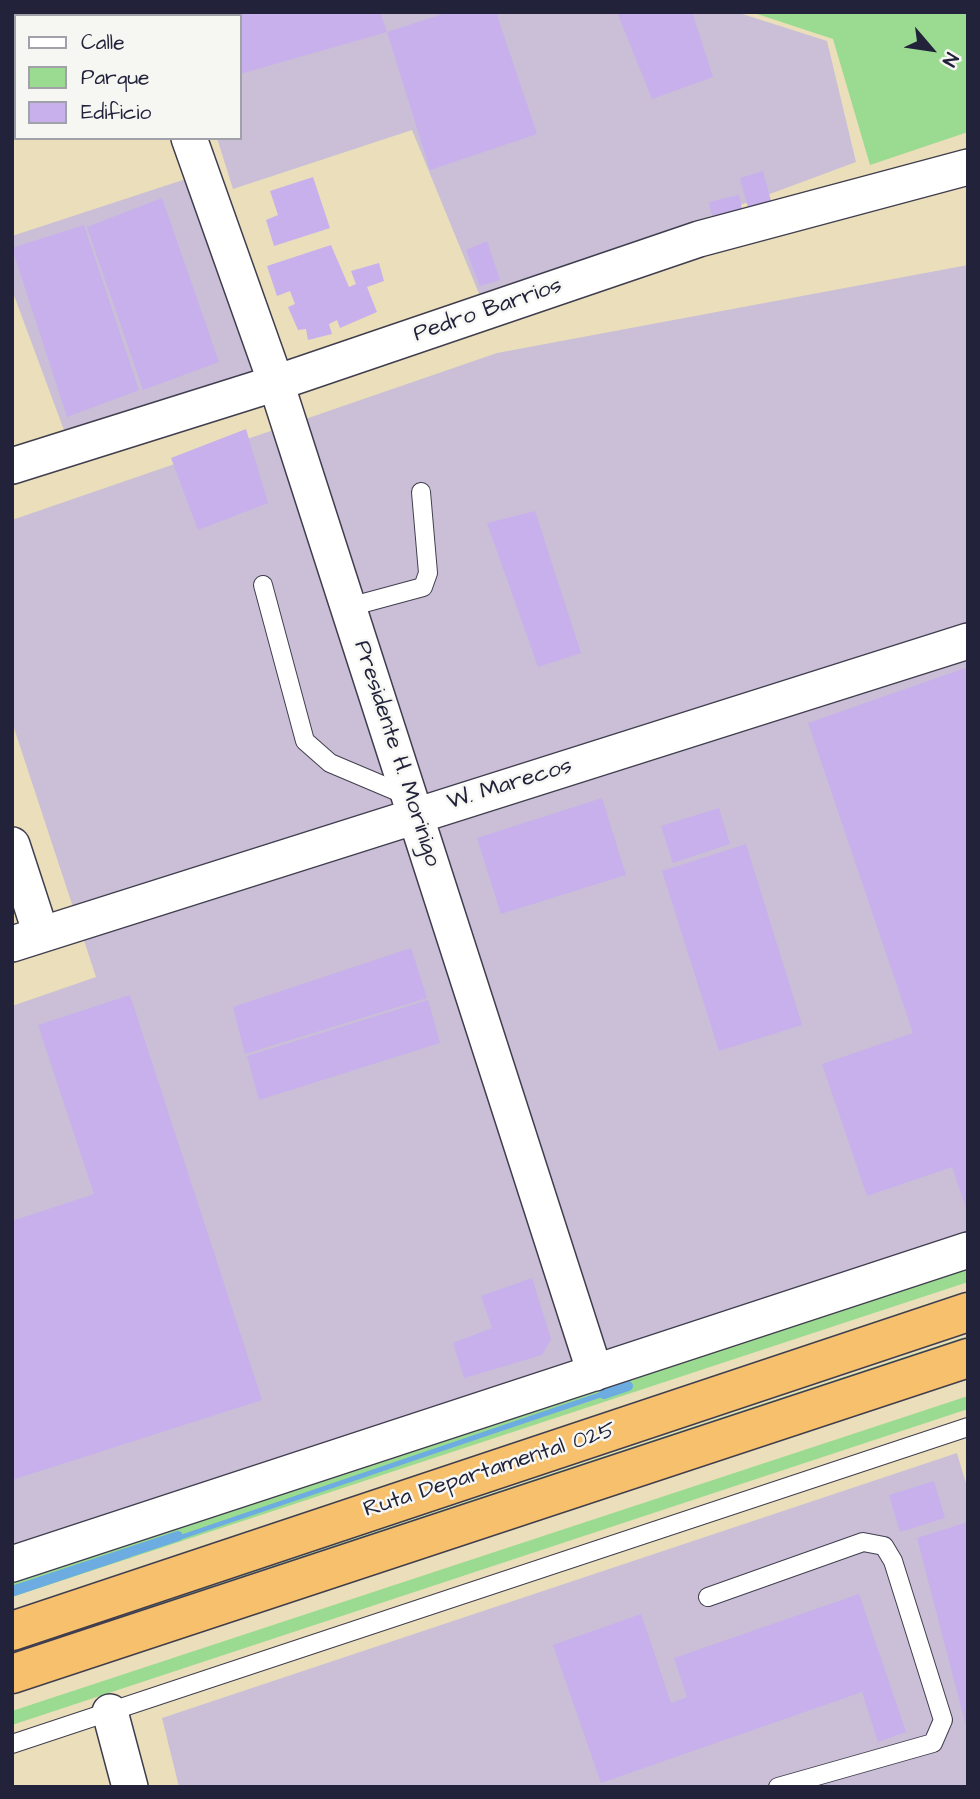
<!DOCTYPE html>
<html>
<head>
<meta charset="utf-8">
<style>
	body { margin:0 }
	#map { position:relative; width:980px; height:1799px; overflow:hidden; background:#eadfba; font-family:"Architects Daughter",sans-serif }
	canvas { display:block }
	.frame { position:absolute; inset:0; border:14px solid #22223b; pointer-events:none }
	.legend { position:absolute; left:14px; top:14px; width:228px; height:126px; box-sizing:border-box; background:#f6f6f2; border:2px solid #a1a1a9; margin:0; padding:9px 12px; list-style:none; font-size:21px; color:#22223b }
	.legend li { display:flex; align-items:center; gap:14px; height:35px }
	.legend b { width:35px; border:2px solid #a1a1a9 }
	.north { position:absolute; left:896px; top:14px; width:70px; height:70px; -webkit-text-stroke:5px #f6f6f2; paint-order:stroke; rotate:119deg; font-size:19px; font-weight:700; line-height:28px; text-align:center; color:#22223b }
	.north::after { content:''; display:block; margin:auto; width:24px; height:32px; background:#22223b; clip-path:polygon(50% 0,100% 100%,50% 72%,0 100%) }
</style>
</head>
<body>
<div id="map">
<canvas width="980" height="1799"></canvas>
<div class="frame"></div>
<ul class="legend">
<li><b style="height:9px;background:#fff"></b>Calle</li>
<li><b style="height:19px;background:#9bdb91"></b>Parque</li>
<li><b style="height:19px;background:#c7b0ec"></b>Edificio</li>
</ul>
<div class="north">N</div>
</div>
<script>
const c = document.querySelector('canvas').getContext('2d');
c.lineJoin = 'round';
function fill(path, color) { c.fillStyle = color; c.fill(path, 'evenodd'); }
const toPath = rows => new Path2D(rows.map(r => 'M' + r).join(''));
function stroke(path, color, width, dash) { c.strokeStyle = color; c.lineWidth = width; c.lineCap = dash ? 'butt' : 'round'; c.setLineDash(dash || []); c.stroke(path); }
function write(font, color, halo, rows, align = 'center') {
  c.font = font + ' "Architects Daughter",sans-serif'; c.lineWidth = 5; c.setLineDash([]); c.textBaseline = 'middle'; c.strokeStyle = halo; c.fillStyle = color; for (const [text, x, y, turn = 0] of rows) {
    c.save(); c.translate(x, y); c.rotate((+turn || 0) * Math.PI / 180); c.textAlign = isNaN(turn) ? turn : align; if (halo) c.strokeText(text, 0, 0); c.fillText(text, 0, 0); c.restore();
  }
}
fill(toPath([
	[178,12,736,12,827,41,856,162,482,301,412,130,233,189,217,138,240,138,240,16,179,16],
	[189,178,262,368,68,441,12,290,12,236],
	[968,265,968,1235,12,1546,12,1006,96,977,12,722,12,520,497,353],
	[957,1453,968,1490,968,1787,179,1787,162,1718]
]), '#cabfd7');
fill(toPath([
	[751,12,968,12,968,132,870,165,833,39],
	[968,1264,968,1282,12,1597,12,1579],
	[968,1336,968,1341,12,1656,12,1652],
	[968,1396,968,1409,12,1725,12,1711]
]), '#9bdb91');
fill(toPath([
	[615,1387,617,1392,138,1554,136,1550],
	[129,1552,131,1557,12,1597,12,1591]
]), '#6dace0');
stroke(toPath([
	[604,1394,628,1386],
	[12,1591,178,1536]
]), '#6dace0', 10);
fill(toPath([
	[192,12,380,12,387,32,240,74,240,16,193,16],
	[449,12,496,12,537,134,430,170,387,32],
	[617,12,692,12,713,77,652,99],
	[763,171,771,201,748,208,740,178],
	[313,177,330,228,274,246,266,220,278,215,270,191],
	[739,195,742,209,712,216,709,202],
	[162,198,219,362,143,390,87,227],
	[84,225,139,390,67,417,12,248],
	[487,241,500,280,480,286,466,250],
	[331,245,349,287,356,284,351,271,379,263,384,281,367,287,377,312,340,328,337,320,329,324,332,334,308,340,306,329,298,330,288,307,295,304,290,291,277,296,267,266],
	[246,429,268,503,198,530,171,458],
	[535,511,581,653,538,667,487,523],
	[968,667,968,1211,967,1211,952,1167,867,1196,822,1064,913,1033,808,723],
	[602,798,626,875,501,914,477,838],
	[719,808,730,844,673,863,661,826],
	[746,844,802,1025,719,1051,662,871],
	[411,948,427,998,245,1054,233,1007],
	[130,995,262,1400,12,1480,12,1221,94,1194,38,1025],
	[428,1000,440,1043,259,1100,247,1056],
	[532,1278,551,1339,542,1355,464,1378,453,1343,492,1328,481,1296],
	[934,1481,945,1518,900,1532,889,1495],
	[968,1522,968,1730,967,1730,917,1538],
	[859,1594,906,1732,878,1742,862,1692,601,1783,553,1645,641,1614,671,1703,687,1697,674,1658]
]), '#c7b0ec');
const lane = toPath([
	[263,585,305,741,330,763,408,796],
	[349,607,423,587,428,573,421,492],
	[708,1597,863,1542,884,1546,893,1561,943,1720,933,1743,778,1787],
	[12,1744,968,1427]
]);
const street = toPath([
	[145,12,146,16],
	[45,16,56,12],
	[12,26,16,25],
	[189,138,276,383,595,1373],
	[12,466,276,383,699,239,968,167],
	[12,845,41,934],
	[12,944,968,641],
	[12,1564,968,1250],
	[110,1712,130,1787]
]);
const highway = toPath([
	[12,1631,968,1312],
	[12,1674,968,1358]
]);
stroke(lane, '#403e4e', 20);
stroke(street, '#403e4e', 38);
stroke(highway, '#403e4e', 41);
stroke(lane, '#fff', 18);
stroke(street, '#fff', 35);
stroke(highway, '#f7c06c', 38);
write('23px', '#22223b', '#f6f6f2', [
	["Pedro Barrios",488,311,-19],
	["Presidente H. Morinigo",396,754,72],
	["W. Marecos",510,785,-17],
	["Ruta Departamental 025",490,1471,-18]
]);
</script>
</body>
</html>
